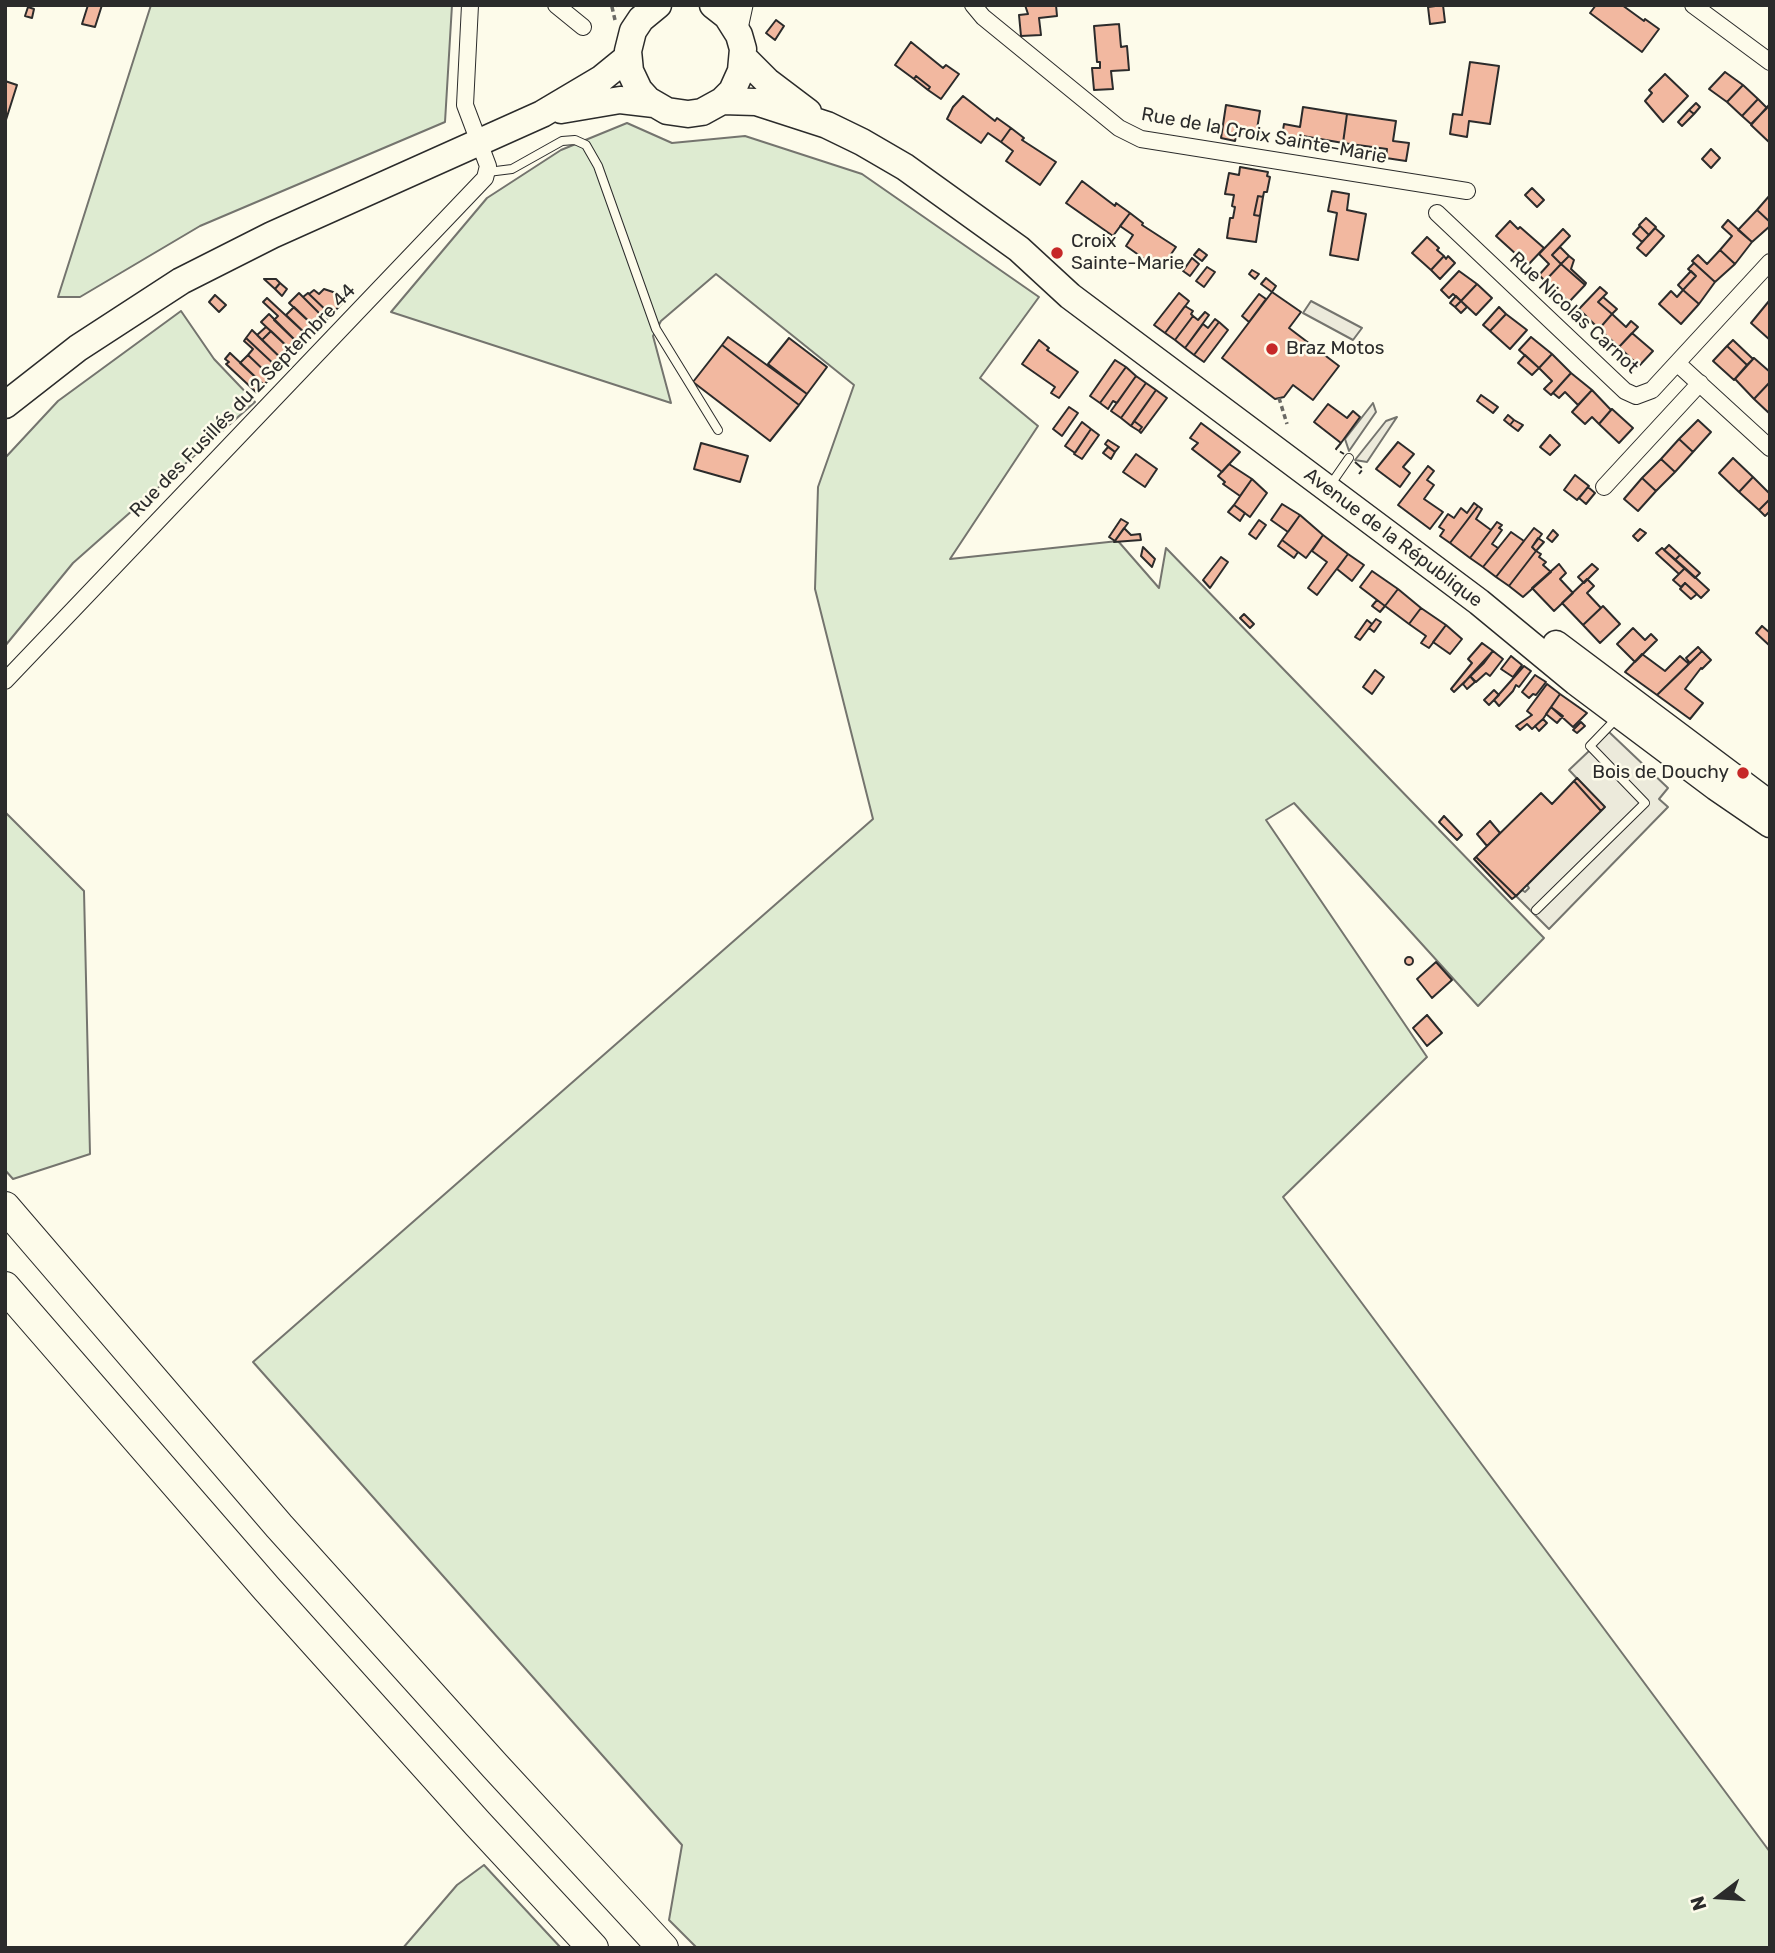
<!DOCTYPE html>
<html>
<head>
<meta charset="utf-8">
<style>
	body { margin:0 }
	#map { position:relative; width:1775px; height:1953px; overflow:hidden; background:#fdfbea; font-family:Rubik,sans-serif }
	canvas { display:block }
	.frame { position:absolute; inset:0; border:7px solid #2b2b2b; pointer-events:none }
	.north { position:absolute; left:1684px; top:1862px; width:70px; height:70px; -webkit-text-stroke:5px #fdfbea; paint-order:stroke; rotate:253deg; font-size:19px; font-weight:700; line-height:28px; text-align:center; color:#2b2b2b }
	.north::after { content:''; display:block; margin:auto; width:24px; height:32px; background:#2b2b2b; clip-path:polygon(50% 0,100% 100%,50% 72%,0 100%) }
</style>
</head>
<body>
<div id="map">
<canvas width="1775" height="1953"></canvas>
<div class="frame"></div>
<div class="north">N</div>
</div>
<script>
const c = document.querySelector('canvas').getContext('2d');
c.lineJoin = 'round';
function fill(path, color) { c.fillStyle = color; c.fill(path, 'evenodd'); }
const toPath = rows => new Path2D(rows.map(r => 'M' + r).join(''));
function stroke(path, color, width, dash) { c.strokeStyle = color; c.lineWidth = width; c.lineCap = dash ? 'butt' : 'round'; c.setLineDash(dash || []); c.stroke(path); }
function write(font, color, halo, rows, align = 'center') {
  c.font = font + ' Rubik,sans-serif'; c.lineWidth = 5; c.setLineDash([]); c.textBaseline = 'middle'; c.strokeStyle = halo; c.fillStyle = color; for (const [text, x, y, turn = 0] of rows) {
    c.save(); c.translate(x, y); c.rotate((+turn || 0) * Math.PI / 180); c.textAlign = isNaN(turn) ? turn : align; if (halo) c.strokeText(text, 0, 0); c.fillText(text, 0, 0); c.restore();
  }
}
const green = toPath([
	[151,5,452,5,445,122,200,226,80,297,58,297,151,5],
	[627,123,672,143,745,136,862,174,1039,297,980,378,1038,426,950,559,1118,541,1159,588,1166,548,1544,938,1478,1006,1294,803,1266,820,1427,1057,1283,1197,1770,1852,1770,1948,697,1948,669,1920,682,1845,253,1362,873,819,815,589,818,487,854,385,716,274,661,321,653,336,671,403,391,312,487,198,561,150,627,123],
	[181,311,214,359,255,402,73,563,5,646,5,458,58,401,181,311],
	[5,812,84,891,90,1154,13,1179,5,1170,5,812],
	[484,1865,561,1948,403,1948,457,1885,484,1865]
]);
fill(green, '#deebd1');
stroke(green, '#74746e', 2);
const parking = toPath([
	[1311,301,1362,328,1353,340,1303,313,1311,301],
	[1373,403,1376,412,1349,451,1345,439,1373,403],
	[1397,417,1367,462,1355,460,1386,421,1397,417],
	[1609,732,1668,788,1659,799,1668,807,1549,929,1516,896,1522,890,1525,892,1529,888,1527,885,1604,807,1569,770,1609,732]
]);
fill(parking, '#eceadb');
stroke(parking, '#74746e', 2);
const building = toPath([
	[88,5,102,5,95,27,82,24,88,5],
	[1025,5,1056,5,1057,16,1039,18,1041,35,1021,36,1019,15,1028,14,1025,5],
	[1443,5,1445,22,1430,24,1428,7,1443,5],
	[1596,5,1622,5,1644,21,1645,19,1659,29,1642,52,1590,13,1596,5],
	[28,7,34,9,32,18,25,16,28,7],
	[776,20,784,26,775,40,766,33,776,20],
	[1119,24,1121,47,1127,46,1129,70,1111,71,1113,89,1094,90,1092,68,1100,68,1100,62,1097,62,1094,26,1119,24],
	[911,42,943,68,946,65,959,74,941,99,928,90,930,87,916,76,914,79,895,65,911,42],
	[1470,62,1499,66,1490,124,1469,121,1467,137,1450,134,1453,114,1462,115,1470,62],
	[1725,72,1743,85,1727,102,1709,89,1725,72],
	[1665,74,1688,96,1663,122,1645,101,1652,93,1649,90,1665,74],
	[916,76,930,87,928,90,914,79,916,76],
	[5,81,17,85,5,123,5,81],
	[1743,85,1758,99,1742,116,1727,102,1743,85],
	[963,96,995,121,997,118,1011,128,1001,142,988,133,981,143,947,119,953,107,963,96],
	[1758,99,1767,108,1751,124,1742,116,1758,99],
	[1696,103,1700,107,1694,114,1689,110,1696,103],
	[1226,105,1260,111,1256,135,1237,132,1235,141,1221,138,1226,105],
	[1769,105,1770,105,1770,143,1751,125,1769,105],
	[1303,107,1347,114,1343,143,1303,136,1302,145,1281,142,1284,124,1300,127,1303,107],
	[1689,110,1694,114,1682,126,1678,122,1689,110],
	[1347,114,1396,121,1393,141,1409,143,1406,161,1386,158,1387,149,1343,143,1347,114],
	[1011,128,1024,138,1022,140,1056,162,1040,185,1006,161,1013,151,1001,142,1011,128],
	[1711,149,1720,158,1711,168,1702,159,1711,149],
	[1240,167,1268,172,1267,176,1270,177,1267,192,1264,192,1263,197,1258,196,1254,215,1260,216,1256,242,1227,238,1230,218,1233,218,1235,207,1232,206,1234,195,1225,194,1229,173,1239,175,1240,167],
	[1082,181,1115,206,1116,203,1130,213,1113,236,1066,203,1082,181],
	[1532,188,1544,200,1537,207,1525,195,1532,188],
	[1332,191,1349,194,1347,210,1366,214,1358,260,1330,255,1337,213,1328,211,1332,191],
	[1770,195,1770,222,1757,210,1770,195],
	[1258,196,1263,197,1260,216,1254,215,1258,196],
	[1757,210,1770,222,1770,226,1752,242,1738,230,1757,210],
	[1130,213,1143,223,1142,225,1176,247,1160,270,1126,246,1133,235,1120,226,1130,213],
	[1646,218,1656,227,1649,235,1639,225,1646,218],
	[1728,220,1752,242,1735,264,1720,250,1732,236,1722,227,1728,220],
	[1510,221,1518,229,1520,227,1544,248,1528,265,1496,236,1510,221],
	[1640,226,1649,235,1642,242,1633,234,1640,226],
	[1655,228,1664,236,1646,256,1637,248,1655,228],
	[1563,229,1570,236,1552,255,1561,264,1545,281,1539,275,1549,264,1539,254,1563,229],
	[1427,237,1439,248,1437,250,1444,256,1431,270,1412,253,1427,237],
	[1560,247,1569,256,1561,264,1552,255,1560,247],
	[1199,249,1207,255,1202,261,1194,255,1199,249],
	[1720,250,1735,264,1715,282,1692,261,1698,255,1707,264,1720,250],
	[1444,256,1446,259,1448,256,1455,263,1440,279,1431,270,1444,256],
	[1569,256,1574,260,1571,269,1586,283,1585,285,1561,264,1569,256],
	[1192,258,1199,264,1190,276,1183,271,1192,258],
	[1694,263,1715,282,1699,304,1683,290,1696,276,1688,269,1694,263],
	[1561,264,1585,285,1569,302,1545,281,1561,264],
	[1207,267,1215,272,1204,287,1196,281,1207,267],
	[1252,270,1259,274,1255,279,1249,274,1252,270],
	[1459,271,1477,284,1461,301,1453,294,1449,298,1441,290,1459,271],
	[1691,271,1696,276,1683,290,1678,285,1691,271],
	[1266,278,1276,286,1272,292,1261,284,1266,278],
	[264,279,276,279,280,283,275,289,264,279],
	[280,283,287,289,282,296,275,289,280,283],
	[1477,284,1492,298,1476,315,1461,301,1477,284],
	[1600,287,1607,293,1598,302,1612,314,1599,329,1579,309,1600,287],
	[324,289,348,297,331,315,309,294,314,290,319,294,324,289],
	[1683,290,1699,304,1681,324,1659,304,1671,291,1677,297,1683,290],
	[1272,292,1301,312,1289,328,1339,366,1313,400,1293,385,1284,397,1275,399,1222,358,1272,292],
	[299,293,326,320,317,329,289,303,299,293],
	[308,293,331,315,326,320,303,297,308,293],
	[1179,293,1189,301,1165,333,1154,325,1179,293],
	[1259,294,1266,299,1249,322,1242,316,1259,294],
	[215,295,226,305,219,312,209,302,215,295],
	[1456,296,1461,301,1455,307,1450,303,1456,296],
	[1603,297,1617,309,1612,314,1598,302,1603,297],
	[267,298,309,337,301,346,274,320,278,316,263,302,267,298],
	[1461,301,1467,307,1461,313,1455,307,1461,301],
	[1769,301,1770,302,1770,340,1751,323,1769,301],
	[1185,306,1193,311,1191,314,1193,316,1175,340,1165,333,1185,306],
	[294,307,317,329,309,337,286,315,294,307],
	[1499,307,1506,314,1490,331,1483,325,1499,307],
	[1205,312,1209,315,1185,348,1175,340,1193,316,1198,320,1205,312],
	[269,314,301,346,294,353,261,322,269,314],
	[1506,314,1527,330,1510,349,1490,331,1506,314],
	[1612,314,1626,327,1631,321,1638,327,1619,347,1599,329,1612,314],
	[1215,319,1219,322,1194,355,1185,348,1203,324,1208,328,1215,319],
	[1219,322,1228,330,1204,362,1194,355,1219,322],
	[266,327,271,331,262,340,257,335,266,327],
	[252,330,285,362,279,369,246,338,252,330],
	[271,331,294,353,285,362,262,340,271,331],
	[1632,333,1653,351,1639,366,1619,347,1632,333],
	[728,337,807,394,799,405,722,345,728,337],
	[1531,337,1552,354,1539,368,1519,350,1531,337],
	[246,338,279,369,271,377,248,355,253,349,244,341,246,338],
	[789,338,827,367,807,394,768,364,789,338],
	[1039,340,1049,348,1047,350,1078,372,1059,398,1051,393,1055,387,1022,364,1039,340],
	[1733,340,1753,359,1747,365,1727,346,1733,340],
	[722,345,799,405,770,441,693,382,722,345],
	[1727,346,1747,365,1734,380,1713,361,1727,346],
	[230,353,264,385,257,393,226,364,229,362,225,359,230,353],
	[1552,354,1571,373,1551,395,1544,389,1552,381,1539,368,1552,354],
	[248,355,271,377,264,385,240,363,248,355],
	[1525,355,1539,368,1532,375,1518,363,1525,355],
	[1754,358,1770,372,1770,382,1754,399,1735,379,1754,358],
	[1115,360,1126,367,1100,403,1090,396,1115,360],
	[1126,367,1136,376,1117,403,1113,401,1108,409,1100,403,1126,367],
	[1571,373,1592,390,1578,405,1565,392,1559,398,1553,393,1571,373],
	[1136,376,1146,383,1121,418,1111,411,1136,376],
	[1770,382,1770,414,1754,399,1770,382],
	[1146,383,1156,390,1131,426,1121,418,1146,383],
	[1156,390,1167,398,1141,433,1139,431,1142,427,1134,421,1156,390],
	[1592,390,1611,410,1599,424,1592,417,1585,424,1572,412,1592,390],
	[1481,395,1498,407,1493,413,1477,401,1481,395],
	[1328,404,1347,418,1353,411,1360,417,1341,443,1314,422,1328,404],
	[1069,407,1078,413,1062,436,1053,429,1069,407],
	[1612,409,1633,428,1619,443,1599,424,1612,409],
	[1508,415,1514,420,1510,425,1504,420,1508,415],
	[1514,420,1523,425,1518,431,1510,425,1514,420],
	[1698,420,1711,432,1693,452,1679,439,1698,420],
	[1134,421,1142,427,1139,431,1131,426,1134,421],
	[1082,422,1091,429,1075,453,1065,446,1082,422],
	[1201,423,1240,452,1222,472,1192,449,1198,443,1190,438,1201,423],
	[1091,429,1099,435,1082,459,1074,454,1091,429],
	[1550,435,1560,445,1550,455,1540,447,1550,435],
	[1679,439,1693,452,1675,472,1661,459,1679,439],
	[1108,440,1119,447,1115,452,1105,444,1108,440],
	[1398,442,1414,454,1403,467,1410,473,1400,487,1376,469,1398,442],
	[701,443,748,456,740,482,694,469,701,443],
	[1108,447,1115,452,1111,459,1103,453,1108,447],
	[1136,454,1157,469,1145,487,1123,472,1136,454],
	[1733,458,1753,477,1739,492,1719,473,1733,458],
	[1661,459,1675,472,1656,491,1642,478,1661,459],
	[1229,464,1252,479,1240,496,1223,484,1225,482,1218,476,1229,464],
	[1428,466,1434,471,1427,480,1434,485,1424,499,1443,512,1430,529,1398,505,1428,466],
	[1575,475,1589,486,1577,500,1564,490,1575,475],
	[1753,477,1770,494,1770,499,1759,510,1739,492,1753,477],
	[1642,478,1656,491,1638,511,1624,499,1642,478],
	[1252,479,1267,493,1250,517,1234,505,1252,479],
	[1588,487,1595,493,1586,504,1579,498,1588,487],
	[1770,499,1770,511,1765,516,1759,510,1770,499],
	[1474,503,1478,506,1450,543,1440,536,1444,530,1439,527,1448,514,1454,518,1461,508,1467,513,1474,503],
	[1282,504,1300,515,1288,532,1271,520,1282,504],
	[1234,505,1245,513,1240,521,1228,512,1234,505],
	[1478,506,1482,509,1476,519,1491,530,1470,558,1450,543,1478,506],
	[1300,515,1323,535,1306,558,1282,540,1300,515],
	[1121,519,1128,523,1115,541,1109,537,1121,519],
	[1259,520,1266,525,1256,539,1249,534,1259,520],
	[1497,522,1502,525,1499,528,1502,530,1492,544,1498,548,1483,567,1470,558,1497,522],
	[1124,528,1131,535,1140,534,1141,540,1114,542,1124,528],
	[1534,528,1542,534,1532,547,1536,551,1509,586,1496,577,1534,528],
	[1640,529,1646,533,1638,541,1633,536,1640,529],
	[1553,530,1558,535,1552,542,1547,538,1553,530],
	[1511,532,1524,541,1496,577,1483,567,1511,532],
	[1323,535,1348,554,1317,595,1308,588,1327,562,1312,551,1323,535],
	[1538,538,1544,542,1536,551,1532,547,1538,538],
	[1282,540,1298,552,1294,558,1278,546,1282,540],
	[1669,545,1680,555,1675,560,1664,550,1669,545],
	[1143,547,1155,559,1152,567,1141,556,1143,547],
	[1662,548,1685,568,1679,574,1656,553,1662,548],
	[1536,551,1541,554,1539,557,1546,562,1543,565,1551,572,1523,597,1509,586,1536,551],
	[1348,554,1364,565,1352,581,1337,569,1348,554],
	[1680,555,1700,573,1695,578,1675,560,1680,555],
	[1221,557,1228,562,1210,588,1203,580,1221,557],
	[1559,564,1566,573,1560,579,1573,593,1554,611,1532,588,1559,564],
	[1592,564,1598,569,1584,583,1578,577,1592,564],
	[1685,568,1709,590,1701,598,1685,583,1681,587,1673,580,1685,568],
	[1372,571,1398,589,1385,606,1360,587,1372,571],
	[1587,579,1594,586,1587,593,1601,608,1583,625,1562,603,1587,579],
	[1685,583,1697,594,1691,599,1680,589,1685,583],
	[1398,589,1421,608,1409,624,1385,606,1398,589],
	[1377,600,1385,606,1380,612,1372,606,1377,600],
	[1603,606,1620,624,1600,643,1583,625,1603,606],
	[1421,608,1446,625,1429,648,1421,643,1426,636,1409,624,1421,608],
	[1244,614,1254,624,1250,628,1240,618,1244,614],
	[1376,619,1381,622,1374,632,1369,628,1376,619],
	[1367,620,1372,624,1360,640,1355,637,1367,620],
	[1446,625,1462,639,1450,654,1433,642,1446,625],
	[1762,626,1770,633,1770,646,1756,633,1762,626],
	[1633,628,1645,640,1651,634,1657,640,1635,662,1617,644,1633,628],
	[1482,643,1493,651,1484,663,1454,692,1451,689,1472,663,1468,659,1482,643],
	[1698,647,1702,651,1690,663,1686,658,1698,647],
	[1493,651,1503,659,1490,676,1486,673,1476,682,1470,676,1493,651],
	[1702,651,1711,660,1702,669,1701,668,1685,689,1703,703,1690,719,1657,695,1702,651],
	[1642,654,1665,671,1680,656,1689,664,1657,695,1625,672,1642,654],
	[1511,656,1522,665,1513,677,1501,669,1511,656],
	[1524,666,1531,671,1519,687,1516,685,1513,691,1499,706,1494,700,1524,666],
	[1375,670,1384,677,1372,694,1363,687,1375,670],
	[1535,675,1546,682,1536,695,1533,694,1529,698,1522,692,1535,675],
	[1470,676,1475,682,1467,689,1463,684,1470,676],
	[1547,684,1560,694,1543,719,1532,729,1527,724,1520,730,1516,726,1532,715,1527,711,1547,684],
	[1494,690,1499,695,1489,705,1484,700,1494,690],
	[1560,694,1587,713,1573,727,1551,707,1560,694],
	[1551,707,1563,716,1557,723,1546,714,1551,707],
	[1543,719,1547,723,1539,731,1535,726,1543,719],
	[1581,722,1585,726,1577,733,1573,730,1581,722],
	[1577,778,1605,807,1601,811,1574,781,1577,778],
	[1574,781,1601,811,1516,896,1476,857,1541,793,1552,804,1574,781],
	[1444,816,1462,835,1457,840,1439,822,1444,816],
	[1490,821,1500,833,1487,846,1477,834,1490,821],
	[1476,857,1516,896,1512,899,1474,859,1476,857],
	'1405 961a4 4 0 1 1 8 0a4 4 0 1 1-8 0Z',
	[1436,962,1452,980,1432,998,1417,979,1436,962],
	[1427,1015,1442,1033,1427,1046,1413,1028,1427,1015]
]);
fill(building, '#f2b8a0');
stroke(building, '#2b2b2b', 2);
const lane = toPath([
	[488,172,512,169,562,141,575,140,586,145,598,166,656,329,718,430],
	[1331,484,1349,458],
	[1536,910,1645,803,1590,746,1616,719]
]);
const street = toPath([
	[556,5,583,27],
	[973,5,983,17,1119,128,1141,139,1467,191],
	[1693,5,1770,62],
	[1437,213,1625,391,1636,396,1652,390,1770,262],
	[1677,363,1770,448],
	[1604,487,1700,383],
	[5,681,485,178,488,166,465,105,470,5]
]);
const secondary = toPath([
	[736,28,741,5]
]);
const primary = toPath([
	[658,5,641,19,633,31,628,51,630,71,639,90,648,100,667,111,688,114,702,112,722,101,732,91,741,71,743,49,739,35,727,16,713,5],
	[743,57,767,81,808,112],
	[722,101,756,102,827,125,862,142,905,167,1019,249,1070,296,1479,602,1576,682,1716,787,1770,824],
	[561,110,620,100,654,104],
	[5,405,78,348,181,281,272,235,542,114,601,79,628,57],
	[1556,644,1760,797]
]);
const highway = toPath([
	[5,1207,279,1526,495,1766,663,1948],
	[5,1287,267,1589,478,1824,593,1948]
]);
stroke(lane, '#2b2b2b', 10);
stroke(street, '#2b2b2b', 18);
stroke(secondary, '#2b2b2b', 25);
stroke(primary, '#2b2b2b', 29);
stroke(highway, '#2b2b2b', 32);
stroke(toPath([
	[615,20,612,7,617,5],
	[1279,398,1287,424]
]), '#6a6964', 3.5, [5, 3.5]);
stroke(lane, '#fdfbea', 8);
stroke(street, '#fdfbea', 16);
stroke(secondary, '#fdfbea', 23);
stroke(primary, '#fdfbea', 26);
stroke(highway, '#fdfbea', 30);
stroke(toPath([
	[1341,443,1336,449,1344,454],
	[1355,462,1363,469,1359,474]
]), '#2b2b2b', 2, [9, 3.5]);
for (const [x, y, r, color] of [
	[1057,253,7,"#c62828"],
	[1272,349,7,"#c62828"],
	[1743,773,7,"#c62828"]
]) { const dot = new Path2D(); dot.arc(x, y, r, 0, 2 * Math.PI); c.fillStyle = color; c.fill(dot); stroke(dot, '#fdfbea', 2.5); }
write('19px', '#2b2b2b', '#fdfbea', [
	["Rue de la Croix Sainte-Marie",1264,136,10],
	["Rue Nicolas Carnot",1574,313,43],
	["Rue des Fusillés du 2 Septembre 44",243,401,-46],
	["Avenue de la République",1393,538,37]
]);
write('19px', '#2b2b2b', '#fdfbea', [
	["Croix",1071,242],
	["Sainte-Marie",1071,264],
	["Braz Motos",1286,349],
	["Bois de Douchy",1729,773,"right"]
], 'left');
</script>
</body>
</html>
